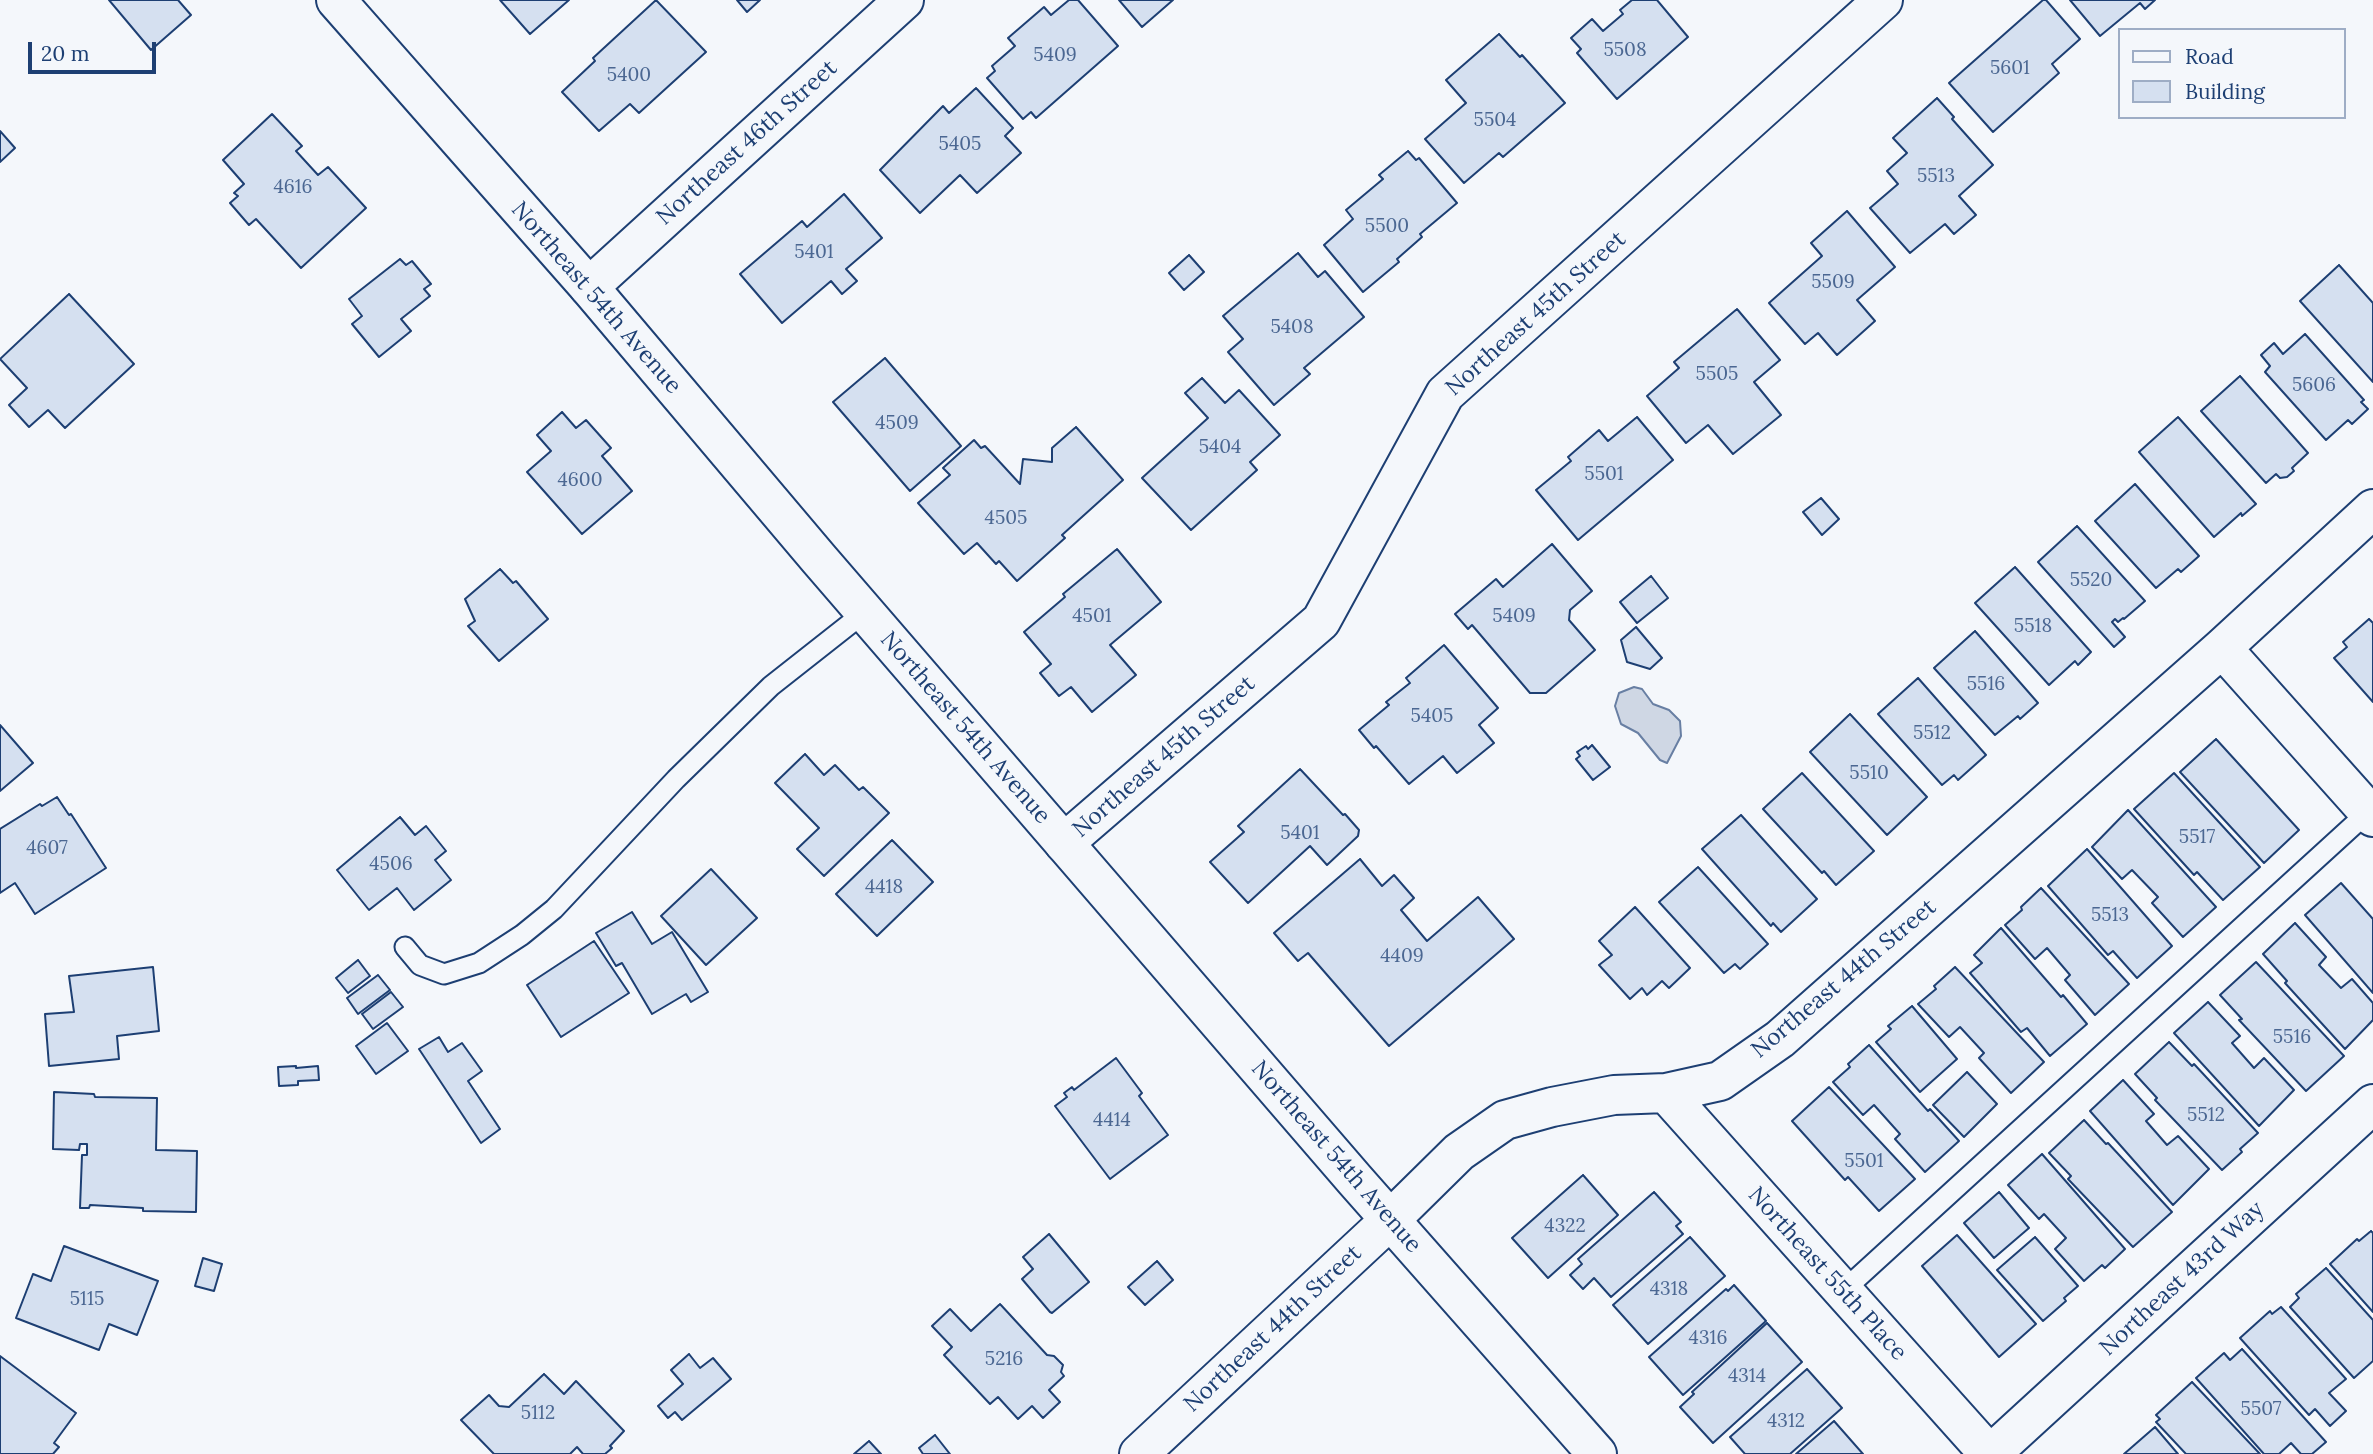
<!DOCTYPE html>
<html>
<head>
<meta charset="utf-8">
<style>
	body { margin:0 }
	#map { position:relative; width:2373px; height:1454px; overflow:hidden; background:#f4f7fb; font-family:Lora,serif }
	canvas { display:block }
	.legend { position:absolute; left:2118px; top:28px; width:228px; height:91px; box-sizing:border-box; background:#f4f7fb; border:2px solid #9eadc5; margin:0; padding:9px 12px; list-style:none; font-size:21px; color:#1d3f73 }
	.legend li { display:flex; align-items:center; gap:14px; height:35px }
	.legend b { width:35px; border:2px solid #9eadc5 }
	.scale { position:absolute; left:28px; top:42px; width:128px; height:32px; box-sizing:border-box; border:4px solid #1d3f73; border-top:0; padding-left:9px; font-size:21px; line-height:24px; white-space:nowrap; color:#1d3f73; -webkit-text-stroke:5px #f4f7fb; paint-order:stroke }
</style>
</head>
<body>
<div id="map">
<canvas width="2373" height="1454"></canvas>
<ul class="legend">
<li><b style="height:9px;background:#f4f7fb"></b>Road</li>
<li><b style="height:19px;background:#d5e0f0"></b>Building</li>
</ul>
<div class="scale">20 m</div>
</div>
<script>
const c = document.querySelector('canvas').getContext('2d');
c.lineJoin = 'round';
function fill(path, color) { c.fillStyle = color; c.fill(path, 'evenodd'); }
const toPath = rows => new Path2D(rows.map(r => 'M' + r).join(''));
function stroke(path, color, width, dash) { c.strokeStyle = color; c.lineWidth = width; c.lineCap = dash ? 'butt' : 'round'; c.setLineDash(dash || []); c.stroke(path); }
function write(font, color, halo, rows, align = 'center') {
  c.font = font + ' Lora,serif'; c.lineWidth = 5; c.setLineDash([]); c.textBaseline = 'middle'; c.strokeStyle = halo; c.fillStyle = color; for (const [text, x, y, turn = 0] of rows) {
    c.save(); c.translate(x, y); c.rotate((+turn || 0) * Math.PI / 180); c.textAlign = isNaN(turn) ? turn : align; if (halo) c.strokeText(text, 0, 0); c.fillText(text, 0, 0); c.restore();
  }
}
const water = toPath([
	[1634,687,1642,689,1653,704,1669,710,1680,721,1681,736,1667,763,1660,760,1638,733,1621,724,1615,706,1619,693,1634,687]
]);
fill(water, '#cfd7e4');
stroke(water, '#687fa3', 2);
const building = toPath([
	[109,0,178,0,191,15,151,50,109,0],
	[500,0,569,0,530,34,500,0],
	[656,0,706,52,639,113,630,104,599,131,562,92,595,61,593,58,656,0],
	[737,0,760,0,747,12,737,0],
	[1069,0,1078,0,1118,46,1036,118,1031,112,1023,119,987,78,995,71,992,66,1015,46,1008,38,1044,7,1051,15,1069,0],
	[1119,0,1173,0,1142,27,1119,0],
	[1632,0,1657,0,1688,37,1617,99,1577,53,1581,49,1571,38,1592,19,1603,31,1623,14,1620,10,1632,0],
	[2043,0,2046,0,2080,39,2052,64,2059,73,1993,132,1949,83,2043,0],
	[2070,0,2155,0,2145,9,2140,3,2100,36,2070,0],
	[1499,34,1520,57,1522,55,1565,103,1503,157,1499,153,1464,183,1425,139,1466,103,1446,80,1499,34],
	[976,88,1013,128,1005,136,1021,153,977,193,960,175,920,213,880,170,943,106,949,113,976,88],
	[1937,98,1954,117,1952,119,1993,165,1959,196,1976,215,1954,234,1945,224,1910,253,1870,208,1898,184,1887,171,1907,153,1893,138,1937,98],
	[272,114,302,146,296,151,318,175,328,167,366,208,301,268,256,219,249,225,230,203,238,196,234,193,244,184,223,160,272,114],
	[0,131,15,148,0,162,0,131],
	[1408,151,1416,160,1419,158,1457,203,1420,234,1422,237,1397,259,1399,262,1363,292,1324,245,1353,219,1346,210,1383,179,1379,175,1408,151],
	[844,194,882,238,846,269,857,281,842,294,831,281,782,323,740,274,802,221,807,227,844,194],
	[1847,211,1895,267,1857,300,1875,321,1837,355,1818,333,1805,344,1769,303,1822,256,1811,243,1847,211],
	[1298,253,1318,277,1325,271,1364,317,1304,368,1310,374,1274,405,1228,352,1243,339,1223,316,1298,253],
	[1189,255,1204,272,1184,290,1169,273,1189,255],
	[400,259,406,265,412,261,431,284,424,289,430,296,401,319,411,331,379,357,352,324,362,316,349,299,400,259],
	[2339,265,2373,303,2373,382,2300,301,2339,265],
	[69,294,134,364,65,428,48,410,29,427,9,405,27,388,0,359,69,294],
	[1737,309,1780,360,1754,382,1781,415,1733,454,1708,425,1686,443,1647,396,1679,368,1674,362,1737,309],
	[2305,334,2364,400,2361,402,2368,409,2352,424,2348,420,2326,440,2265,372,2270,366,2261,355,2274,343,2283,354,2305,334],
	[885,358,961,446,910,491,833,402,885,358],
	[2240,376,2308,453,2292,468,2294,471,2287,477,2280,478,2276,474,2266,483,2201,411,2240,376],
	[1202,378,1225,403,1239,390,1280,435,1250,462,1257,470,1191,530,1142,478,1208,418,1185,393,1202,378],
	[562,412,576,428,586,420,611,448,602,456,632,491,582,534,527,472,551,451,537,435,562,412],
	[1637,417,1673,460,1578,540,1536,490,1571,461,1568,457,1599,430,1608,441,1637,417],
	[2178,417,2256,504,2242,516,2241,513,2214,537,2139,452,2178,417],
	[1076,427,1123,480,1062,535,1065,538,1017,581,999,561,996,564,977,543,964,554,918,503,950,475,943,468,974,440,981,448,985,446,1020,484,1023,459,1052,462,1052,448,1076,427],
	[2135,484,2199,556,2181,572,2178,569,2156,588,2095,521,2135,484],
	[1821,498,1839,519,1822,535,1803,512,1821,498],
	[2077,526,2145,601,2124,619,2123,618,2118,622,2115,619,2112,622,2125,637,2114,647,2038,562,2077,526],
	[1552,544,1592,591,1570,610,1569,620,1595,650,1546,693,1530,693,1472,625,1468,629,1455,614,1496,579,1503,587,1552,544],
	[1117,549,1161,602,1110,645,1136,675,1092,712,1071,687,1059,696,1040,673,1051,664,1024,632,1065,597,1063,594,1117,549],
	[2015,567,2091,652,2078,665,2075,661,2049,685,1975,603,2015,567],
	[500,569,513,583,516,581,548,619,499,661,468,626,475,621,465,599,500,569],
	[1651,576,1668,598,1637,623,1620,602,1651,576],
	[2369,619,2373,623,2373,702,2334,658,2347,647,2343,642,2369,619],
	[1636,627,1662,658,1650,669,1627,662,1621,640,1636,627],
	[1975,631,2038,703,2020,719,2018,716,1995,735,1934,668,1975,631],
	[1444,645,1498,708,1479,725,1494,743,1457,773,1443,756,1409,784,1376,746,1374,748,1359,730,1389,705,1386,702,1410,683,1406,678,1444,645],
	[1918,678,1986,755,1958,780,1954,775,1942,785,1878,714,1918,678],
	[1850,714,1927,797,1887,835,1810,752,1850,714],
	[0,725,33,763,0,791,0,725],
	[2216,739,2299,830,2264,863,2180,772,2216,739],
	[1592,745,1610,767,1593,780,1576,759,1580,756,1577,752,1586,746,1588,749,1592,745],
	[805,754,824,775,835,765,859,790,863,787,889,813,824,876,797,849,819,828,775,783,805,754],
	[1300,769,1343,815,1345,814,1359,830,1358,836,1327,865,1310,846,1248,903,1210,862,1244,832,1238,826,1300,769],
	[1802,773,1874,851,1836,885,1824,871,1822,873,1763,809,1802,773],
	[2174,773,2260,867,2223,900,2197,872,2194,875,2134,809,2174,773],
	[57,797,69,815,71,814,106,868,35,914,15,883,0,893,0,829,40,804,42,806,57,797],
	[2128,810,2216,907,2183,937,2152,903,2158,897,2132,870,2122,879,2092,847,2128,810],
	[1741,815,1817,899,1781,932,1773,923,1771,926,1702,849,1741,815],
	[400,817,415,835,426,826,446,851,435,860,451,880,414,910,397,888,369,910,337,870,400,817],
	[892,840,933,882,877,936,836,894,892,840],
	[2087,849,2172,946,2137,978,2113,951,2108,955,2048,886,2087,849],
	[1360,859,1382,886,1394,875,1414,898,1401,910,1427,941,1478,897,1514,939,1389,1046,1308,953,1298,961,1274,933,1360,859],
	[1698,867,1768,944,1740,969,1735,964,1724,973,1659,902,1698,867],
	[711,869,757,918,706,965,661,916,711,869],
	[2341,883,2373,919,2373,993,2305,915,2341,883],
	[2041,888,2129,984,2095,1015,2065,980,2070,975,2047,948,2035,959,2005,925,2022,910,2021,907,2041,888],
	[1635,907,1690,968,1669,988,1662,981,1647,995,1642,988,1630,999,1599,965,1612,955,1599,941,1635,907],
	[632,912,652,944,672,932,708,992,691,1002,686,994,652,1014,622,963,616,966,596,933,632,912],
	[2295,923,2326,957,2319,965,2341,988,2352,979,2373,1003,2373,1020,2345,1049,2285,983,2287,981,2263,954,2295,923],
	[2001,928,2061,997,2063,995,2087,1024,2050,1056,2027,1028,2021,1032,1970,973,1982,963,1974,955,2001,928],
	[594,941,629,993,561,1037,527,985,594,941],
	[358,960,370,976,348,993,336,978,358,960],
	[2256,962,2344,1056,2306,1091,2239,1020,2242,1019,2220,995,2256,962],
	[153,967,159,1031,117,1036,119,1059,49,1066,45,1014,74,1012,69,976,153,967],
	[1955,967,2044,1062,2011,1093,1979,1058,1984,1053,1960,1027,1949,1037,1918,1004,1936,989,1934,986,1955,967],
	[378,975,390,990,358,1014,347,998,378,975],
	[391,992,403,1007,373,1029,362,1014,391,992],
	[2208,1002,2240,1036,2232,1043,2254,1068,2264,1058,2294,1090,2259,1126,2174,1033,2208,1002],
	[1912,1006,1957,1059,1920,1092,1876,1042,1891,1029,1888,1026,1912,1006],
	[387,1023,408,1051,376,1074,356,1046,387,1023],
	[439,1037,448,1052,462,1043,482,1071,468,1081,500,1129,481,1143,419,1049,439,1037],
	[2169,1042,2192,1066,2194,1064,2258,1133,2240,1149,2242,1152,2222,1170,2155,1100,2157,1098,2135,1074,2169,1042],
	[1869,1045,1928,1111,1930,1109,1959,1141,1925,1172,1895,1139,1900,1134,1874,1105,1863,1115,1833,1082,1850,1067,1848,1064,1869,1045],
	[1116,1058,1142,1093,1139,1096,1168,1135,1110,1179,1055,1106,1067,1097,1064,1093,1072,1087,1074,1090,1116,1058],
	[296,1066,296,1068,318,1066,319,1080,298,1081,298,1085,279,1086,278,1067,296,1066],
	[1967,1072,1997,1104,1964,1137,1933,1105,1967,1072],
	[2123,1080,2154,1114,2146,1121,2167,1145,2178,1136,2209,1169,2173,1205,2090,1111,2123,1080],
	[1829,1087,1915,1179,1879,1211,1848,1177,1845,1180,1792,1121,1829,1087],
	[54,1092,94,1094,95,1097,157,1098,156,1150,197,1151,196,1212,143,1211,143,1208,90,1205,89,1208,80,1208,82,1155,87,1155,87,1144,80,1144,79,1150,53,1149,54,1092],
	[2084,1120,2106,1144,2108,1143,2172,1212,2133,1247,2068,1179,2071,1176,2049,1153,2084,1120],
	[2042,1154,2125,1249,2105,1268,2102,1265,2084,1281,2055,1249,2066,1238,2044,1214,2039,1219,2008,1185,2042,1154],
	[1583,1175,1618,1215,1548,1278,1512,1238,1583,1175],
	[1654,1192,1681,1222,1676,1226,1683,1234,1611,1297,1594,1278,1583,1289,1570,1275,1582,1264,1578,1259,1654,1192],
	[1999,1192,2029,1228,1994,1258,1964,1223,1999,1192],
	[2371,1231,2373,1233,2373,1312,2330,1264,2357,1239,2359,1241,2371,1231],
	[1049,1234,1089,1282,1052,1313,1050,1312,1022,1279,1033,1269,1023,1257,1049,1234],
	[1957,1235,2036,1324,1999,1357,1922,1266,1957,1235],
	[1690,1237,1725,1276,1648,1344,1613,1305,1690,1237],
	[2035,1237,2078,1286,2064,1298,2066,1301,2043,1321,1997,1270,2035,1237],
	[64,1246,158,1281,137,1335,109,1324,99,1350,16,1318,33,1274,51,1281,64,1246],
	[203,1258,222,1264,214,1291,195,1286,203,1258],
	[1157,1261,1173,1280,1145,1305,1128,1287,1157,1261],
	[2326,1268,2373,1320,2373,1361,2354,1378,2290,1307,2299,1298,2296,1294,2326,1268],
	[1734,1285,1766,1321,1683,1395,1649,1357,1726,1289,1728,1291,1734,1285],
	[1000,1304,1047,1355,1054,1356,1063,1365,1061,1372,1064,1376,1049,1390,1060,1402,1043,1418,1032,1406,1018,1419,998,1397,990,1404,944,1355,952,1347,932,1326,950,1309,971,1331,1000,1304],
	[2281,1307,2346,1379,2329,1393,2346,1411,2330,1426,2315,1409,2309,1415,2240,1338,2270,1311,2272,1314,2281,1307],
	[1767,1323,1802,1362,1713,1443,1680,1407,1694,1394,1692,1392,1767,1323],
	[2242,1349,2326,1442,2312,1454,2301,1454,2291,1443,2279,1454,2264,1454,2196,1378,2224,1353,2230,1360,2242,1349],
	[689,1354,700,1368,713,1358,731,1379,682,1420,675,1412,668,1418,658,1406,683,1384,671,1370,689,1354],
	[0,1356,76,1413,54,1443,59,1447,53,1454,0,1454,0,1356],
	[1807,1369,1842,1408,1790,1454,1745,1454,1730,1437,1807,1369],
	[544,1374,564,1394,576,1381,624,1431,610,1446,612,1448,605,1454,583,1454,577,1447,570,1454,494,1454,461,1420,489,1395,499,1406,509,1407,544,1374],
	[2192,1382,2260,1454,2186,1454,2156,1422,2160,1419,2156,1415,2192,1382],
	[1834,1421,1863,1454,1796,1454,1834,1421],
	[2155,1427,2178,1454,2124,1454,2155,1427],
	[935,1435,950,1454,923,1454,919,1448,935,1435],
	[869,1441,881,1454,854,1454,869,1441]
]);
fill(building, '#d5e0f0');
stroke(building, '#1d3f73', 2);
const lane = toPath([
	[405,947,420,965,444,974,479,963,522,935,554,909,676,779,771,686,865,612],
	[1843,1291,2368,812]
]);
const street = toPath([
	[589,287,904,0],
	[2222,648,2373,817],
	[1064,843,1321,621,1445,394,1883,0],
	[1666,1093,1989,1454],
	[1390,1220,1459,1152,1505,1120,1552,1107,1614,1095,1666,1093,1720,1081,1780,1039,2222,648,2373,509],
	[1991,1454,2373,1104]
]);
const secondary = toPath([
	[336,0,589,287,819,559,1355,1180,1597,1454],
	[1139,1454,1390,1220]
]);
stroke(lane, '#1d3f73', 23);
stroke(street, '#1d3f73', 42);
stroke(secondary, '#1d3f73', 42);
stroke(lane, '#f4f7fb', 19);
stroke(street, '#f4f7fb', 38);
stroke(secondary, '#f4f7fb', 38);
write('19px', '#4b6792', null, [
	["5508",1625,51],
	["5409",1055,56],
	["5601",2010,69],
	["5400",629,76],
	["5504",1495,121],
	["5405",960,145],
	["5513",1936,177],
	["4616",293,188],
	["5500",1387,227],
	["5401",814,253],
	["5509",1833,283],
	["5408",1292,328],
	["5505",1717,375],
	["5606",2314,386],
	["4509",897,424],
	["5404",1220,448],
	["5501",1604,475],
	["4600",580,481],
	["4505",1006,519],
	["5520",2091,581],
	["4501",1092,617],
	["5409",1514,617],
	["5518",2033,627],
	["5516",1986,685],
	["5405",1432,717],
	["5512",1932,734],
	["5510",1869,774],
	["5401",1300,834],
	["5517",2197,838],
	["4607",47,849],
	["4506",391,865],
	["4418",884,888],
	["5513",2110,916],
	["4409",1402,957],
	["5516",2292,1038],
	["5512",2206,1116],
	["4414",1112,1121],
	["5501",1864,1162],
	["4322",1565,1227],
	["4318",1669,1290],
	["5115",87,1300],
	["4316",1708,1339],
	["5216",1004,1360],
	["4314",1747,1377],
	["5507",2261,1410],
	["5112",538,1414],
	["4312",1786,1422]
]);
write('23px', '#1d3f73', '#f4f7fb', [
	["Northeast 46th Street",747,143,-42],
	["Northeast 54th Avenue",596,298,49],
	["Northeast 45th Street",1536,314,-42],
	["Northeast 54th Avenue",965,728,49],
	["Northeast 45th Street",1164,757,-41],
	["Northeast 44th Street",1844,979,-40],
	["Northeast 54th Avenue",1336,1157,49],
	["Northeast 55th Place",1827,1274,48],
	["Northeast 43rd Way",2182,1279,-43],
	["Northeast 44th Street",1273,1329,-43]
]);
</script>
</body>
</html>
